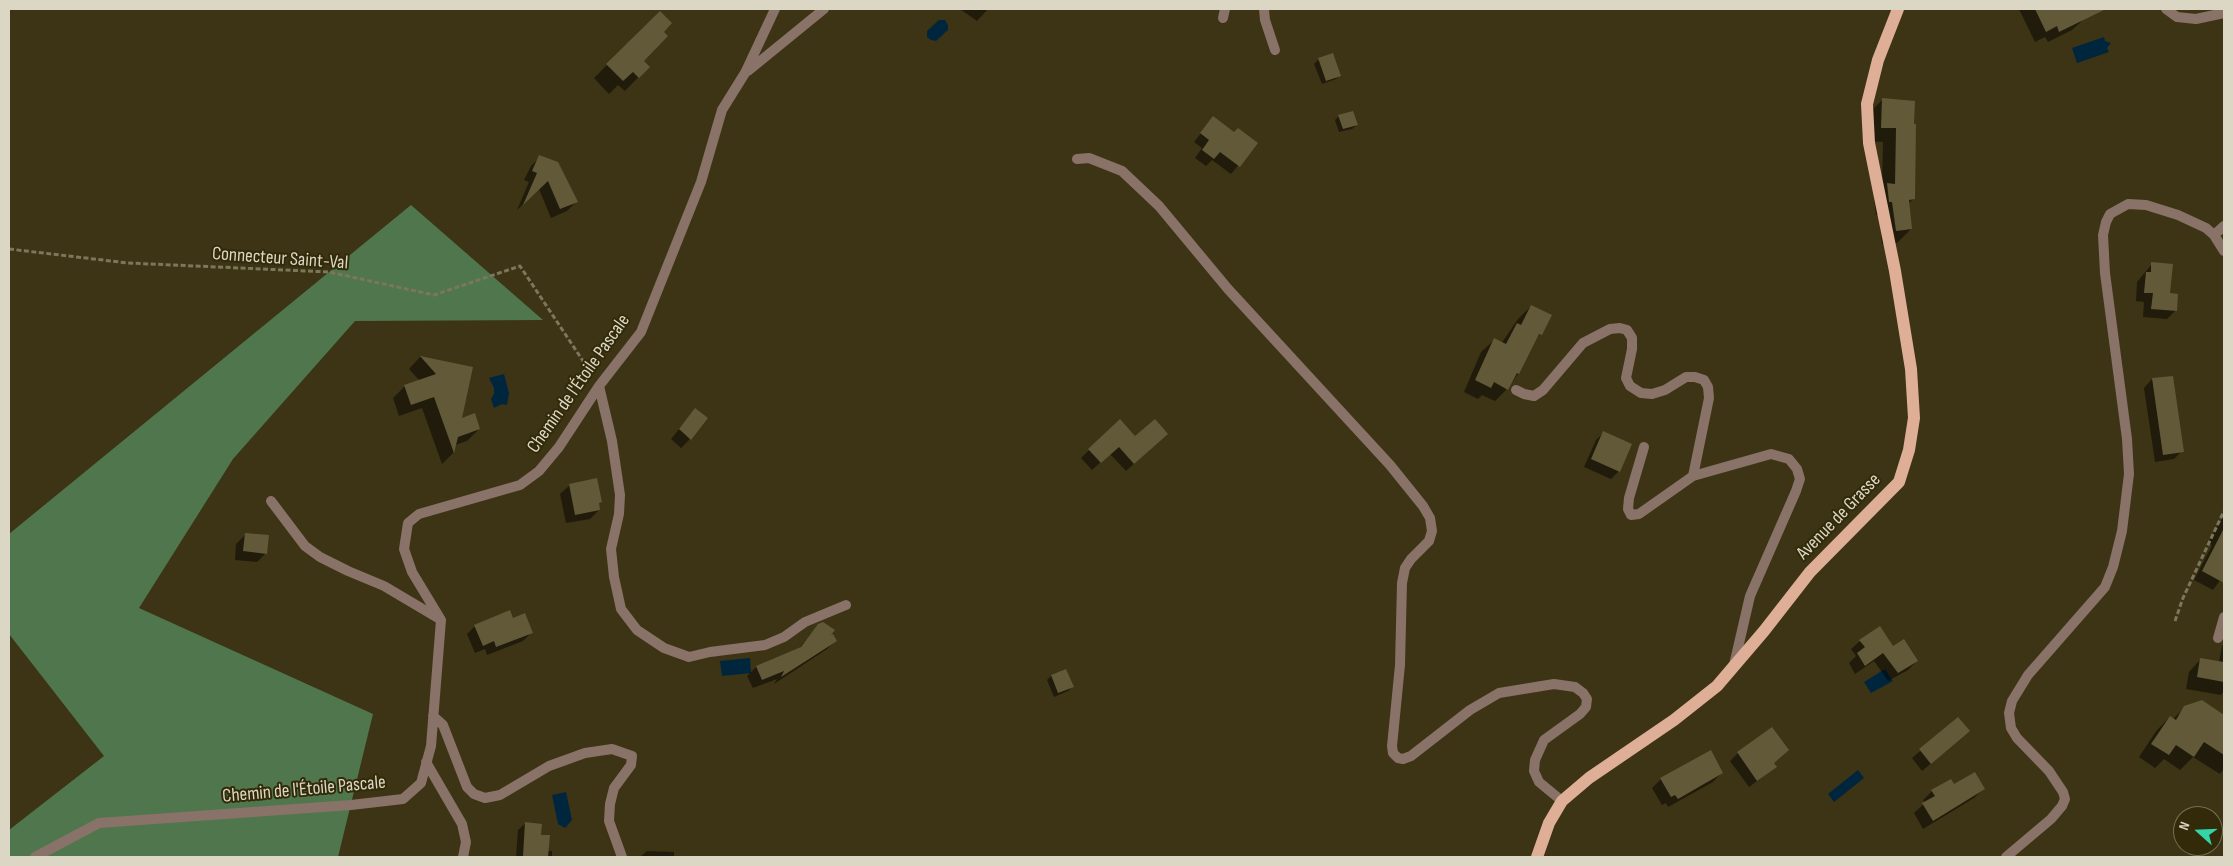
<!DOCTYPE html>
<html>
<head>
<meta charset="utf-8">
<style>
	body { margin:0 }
	#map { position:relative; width:2233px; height:866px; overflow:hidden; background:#3c3414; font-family:"Sofia Sans Condensed",sans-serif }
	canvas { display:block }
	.frame { position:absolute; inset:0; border:10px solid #dbd7c4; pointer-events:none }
	.north { position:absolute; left:2173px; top:806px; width:50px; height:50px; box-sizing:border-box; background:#322a09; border:1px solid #766f54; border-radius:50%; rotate:290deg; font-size:14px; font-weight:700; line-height:20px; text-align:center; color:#dbd7c4 }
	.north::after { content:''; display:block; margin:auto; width:18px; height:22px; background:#35d4a7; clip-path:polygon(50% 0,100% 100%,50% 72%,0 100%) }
</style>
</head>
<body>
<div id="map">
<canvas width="2233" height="866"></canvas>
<div class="frame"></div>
<div class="north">N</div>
</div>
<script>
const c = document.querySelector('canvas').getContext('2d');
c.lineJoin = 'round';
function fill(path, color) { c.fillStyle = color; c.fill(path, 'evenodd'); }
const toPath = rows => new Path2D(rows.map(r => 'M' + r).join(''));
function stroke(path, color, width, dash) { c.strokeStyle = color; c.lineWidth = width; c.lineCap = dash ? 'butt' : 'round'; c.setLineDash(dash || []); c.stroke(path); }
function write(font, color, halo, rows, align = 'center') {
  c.font = font + ' "Sofia Sans Condensed",sans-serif'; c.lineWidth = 4; c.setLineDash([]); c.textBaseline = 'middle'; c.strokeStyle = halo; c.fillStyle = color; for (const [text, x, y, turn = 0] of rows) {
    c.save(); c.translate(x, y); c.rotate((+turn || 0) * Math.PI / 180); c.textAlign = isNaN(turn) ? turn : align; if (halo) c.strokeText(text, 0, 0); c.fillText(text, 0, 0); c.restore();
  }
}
fill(toPath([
	[411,205,543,320,355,321,233,459,139,608,373,714,338,857,9,857,9,830,104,756,9,634,9,534]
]), '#4f764d');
fill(toPath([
	[939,20,945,20,948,25,948,30,936,41,931,40,927,37,927,31],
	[2104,37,2105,41,2111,43,2107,48,2109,52,2077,63,2072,48],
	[504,374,509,393,507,405,502,404,494,408,491,399,494,394,494,388,489,378],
	[750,658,751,673,722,676,720,661],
	[1885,669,1893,681,1871,693,1864,682],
	[1858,770,1864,778,1834,802,1828,794],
	[566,792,572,820,565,828,558,824,552,795]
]), '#00263d');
fill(toPath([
	[960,9,988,9,977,21],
	[2019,9,2095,9,2072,30,2048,42,2045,37,2035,42],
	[660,12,642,61,648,67,625,91,618,85,609,94,594,78],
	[1319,59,1340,75,1336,79,1322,84,1314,64],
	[1883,99,1913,102,1914,198,1908,204,1911,229,1897,243,1882,244,1879,215,1876,215,1874,198,1882,189,1883,142,1868,141,1869,113],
	[1339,116,1357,125,1352,129,1339,132,1335,120],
	[1213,118,1234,133,1256,144,1231,174,1212,160,1206,166,1195,158,1202,148,1194,142],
	[540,157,576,202,567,211,551,218,539,189,517,210,529,182,524,180,531,166],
	[2152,264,2176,310,2167,319,2143,317,2144,302,2136,301,2137,282],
	[1531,306,1540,334,1535,339,1518,374,1507,389,1495,401,1482,395,1478,399,1464,392,1481,352,1494,340,1501,344,1518,319],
	[420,357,472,368,460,420,479,429,467,441,455,445,453,453,442,464,422,408,399,416,393,398,405,386,420,381,409,369],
	[2152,379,2182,451,2174,459,2155,462,2144,388],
	[695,410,690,439,681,448,671,439],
	[1120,420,1135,438,1158,442,1126,471,1110,454,1092,470,1081,458],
	[1603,433,1619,471,1611,479,1584,467,1596,440],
	[570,485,599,510,590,519,566,523,560,494],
	[2224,515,2224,575,2213,590,2194,580,2212,545,2208,543],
	[246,534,266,553,257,562,235,560,236,544],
	[512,620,532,632,523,641,487,655,485,649,475,653,467,634,475,626],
	[818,625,828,637,836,640,827,649,774,684,777,679,753,688,747,676,756,667,798,650],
	[1860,641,1893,648,1917,661,1908,670,1888,681,1874,661,1855,674,1849,663,1856,656,1851,649],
	[2224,643,2224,691,2221,695,2186,689,2189,672,2201,659,2219,662,2222,646],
	[1051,676,1072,687,1068,691,1054,697,1047,680],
	[2202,702,2224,717,2224,769,2220,774,2193,757,2180,770,2164,759,2155,768,2139,757,2157,730,2170,717,2173,719,2185,707],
	[1958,719,1960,739,1922,771,1912,758],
	[1738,753,1773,764,1776,767,1749,787,1730,761],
	[1722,772,1713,782,1668,807,1666,803,1662,805,1652,788,1661,779],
	[1954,786,1983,789,1974,798,1923,829,1914,813,1925,803,1923,800,1932,791],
	[526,823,547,851,552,851,552,857,516,857,518,830],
	[647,851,674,852,674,857,640,857]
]), '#0007');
fill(toPath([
	[2035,9,2106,9,2059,32,2057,26,2046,32],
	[660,11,672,23,664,32,668,36,644,61,650,67,639,78,633,72,623,81,606,64],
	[1333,53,1341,76,1326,81,1318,58],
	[1882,98,1915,101,1914,124,1916,124,1915,199,1909,200,1912,229,1896,231,1892,202,1889,202,1887,183,1895,184,1896,128,1881,128],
	[1353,111,1358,125,1343,129,1338,115],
	[1213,116,1234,132,1238,128,1258,143,1240,167,1220,152,1214,159,1202,150,1209,140,1200,133],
	[539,155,558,162,578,202,560,209,548,181,523,205,537,173,532,171],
	[2151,262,2173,264,2170,293,2178,294,2177,311,2151,309,2153,293,2144,293,2146,272,2151,272],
	[1531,305,1552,315,1542,335,1539,334,1519,374,1517,373,1508,390,1494,382,1491,388,1475,380,1494,338,1506,344,1517,323,1521,325],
	[420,356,473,367,462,418,475,413,480,429,458,437,454,453,434,397,411,405,404,385,436,374],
	[2173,376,2184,452,2163,455,2152,378],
	[695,408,708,418,691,440,679,429],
	[1120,419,1135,436,1155,419,1168,434,1134,464,1119,447,1101,463,1088,449],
	[1603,431,1632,444,1620,472,1591,459],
	[597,478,602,502,599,503,600,510,575,515,569,484],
	[2224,528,2224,583,2202,571],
	[245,533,269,535,267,554,243,551],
	[510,610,513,618,525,613,533,633,496,647,494,641,483,646,474,625],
	[823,622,835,630,831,635,833,634,837,641,781,677,784,671,762,680,756,666,801,647,818,624],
	[1880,626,1893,646,1904,639,1918,661,1898,673,1883,653,1865,666,1857,653,1865,647,1859,640],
	[2200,658,2224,662,2224,682,2197,677],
	[1066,669,1074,687,1058,693,1051,675],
	[2202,700,2224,715,2224,755,2204,742,2194,757,2176,745,2169,755,2151,744,2170,716,2176,720,2184,706],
	[1958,717,1970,731,1931,764,1919,749],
	[1772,727,1789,750,1774,763,1777,767,1757,781,1737,752],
	[1711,750,1723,773,1678,799,1675,795,1671,797,1660,778],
	[1975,772,1985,789,1933,821,1922,803,1935,796,1931,790,1951,779,1954,784],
	[525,822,542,824,541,835,550,835,548,857,523,856]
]), '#625938');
stroke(toPath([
	[9,249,128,263,329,272,434,295,520,266,591,373],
	[2175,621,2183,598,2224,511]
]), '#7c765b', 3, [5, 2.5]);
stroke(toPath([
	[1264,9,1265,20,1275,50],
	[2166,9,2177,17,2196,19,2224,13],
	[1223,18,1225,9],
	[748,71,824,9],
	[1077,159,1089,158,1122,171,1159,206,1228,289,1390,465,1423,506,1430,518,1432,531,1429,541,1411,559,1405,568,1402,583,1400,665,1392,746,1393,753,1398,758,1403,759,1411,756,1470,710,1499,693,1554,684,1575,687,1583,693,1587,699,1586,707,1580,714,1544,740,1535,760,1534,771,1539,782,1562,801],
	[2214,235,2224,226],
	[599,386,612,441,620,495,619,514,611,549,614,577,621,609,637,630,664,648,689,657,710,652,765,645,784,637,805,622,846,605],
	[1516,390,1524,394,1534,396,1543,390,1583,343,1610,329,1620,328,1627,330,1632,338,1632,349,1626,378,1630,386,1641,393,1652,394,1665,390,1686,377,1695,377,1704,380,1708,387,1709,398,1693,476],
	[1644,447,1629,498,1628,509,1631,515,1639,514,1693,476,1771,454,1789,459,1797,469,1800,479,1796,491,1750,596,1734,665],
	[271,501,305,546,320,557,348,571,384,586,438,618],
	[2218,638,2224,617],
	[433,716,443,725,467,787,474,794,485,798,500,795,549,766,585,753,612,749,632,756,631,765,614,788,610,804,609,821,622,857],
	[426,762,462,824,466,842,463,857],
	[35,857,99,823,351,805,403,799,421,783,431,746,441,620,412,572,404,549,408,523,419,514,520,485,539,471,559,447,599,386,641,332,701,182,722,110,745,73,775,9],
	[2006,857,2051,819,2062,806,2065,799,2063,792,2049,771,2017,738,2011,728,2009,713,2012,701,2028,675,2105,587,2113,567,2122,531,2129,474,2127,439,2105,273,2103,235,2106,222,2110,214,2128,204,2146,205,2178,215,2206,228,2214,235,2224,251]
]), '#897267', 10);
stroke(toPath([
	[1537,857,1549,823,1562,801,1589,778,1674,720,1717,686,1764,631,1810,572,1899,482,1909,450,1914,418,1911,369,1895,271,1869,143,1867,104,1878,60,1898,9]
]), '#deae97', 12);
write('19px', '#dbd7c4', '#322a09', [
	["Connecteur Saint-Val",280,259,4],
	["Chemin de l'Étoile Pascale",579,384,-55],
	["Avenue de Grasse",1839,517,-46],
	["Chemin de l'Étoile Pascale",304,790,-5]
]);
</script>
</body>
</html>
